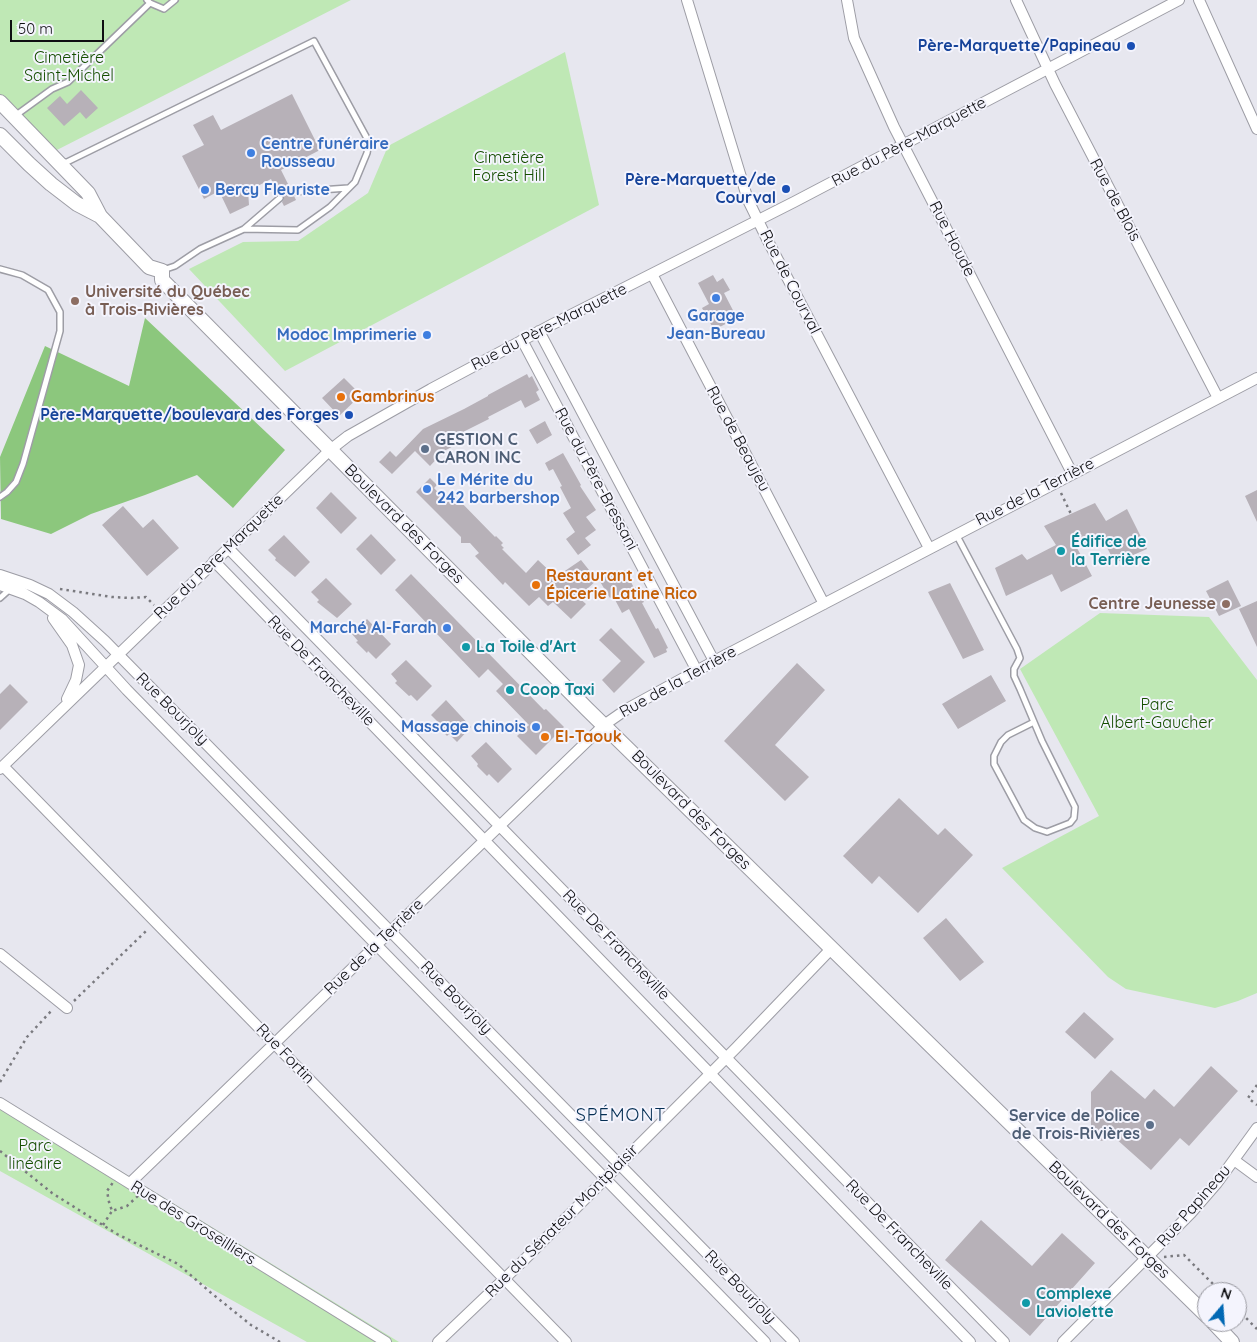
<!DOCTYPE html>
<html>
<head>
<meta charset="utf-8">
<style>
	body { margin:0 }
	#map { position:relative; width:1257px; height:1342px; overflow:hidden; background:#e7e7ef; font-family:Quicksand,sans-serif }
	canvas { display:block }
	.north { position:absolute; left:1197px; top:1282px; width:50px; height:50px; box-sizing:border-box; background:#f4f4fd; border:1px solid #98989f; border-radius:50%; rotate:18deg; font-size:14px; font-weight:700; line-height:20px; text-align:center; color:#0e0e11 }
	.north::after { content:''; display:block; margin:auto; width:18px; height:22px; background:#0168b4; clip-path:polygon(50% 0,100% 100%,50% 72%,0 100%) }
	.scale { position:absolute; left:10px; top:20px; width:94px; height:22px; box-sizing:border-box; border:2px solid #0e0e11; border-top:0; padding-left:6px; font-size:15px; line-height:18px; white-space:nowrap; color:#0e0e11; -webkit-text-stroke:4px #f4f4fd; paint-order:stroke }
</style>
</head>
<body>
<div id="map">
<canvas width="1257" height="1342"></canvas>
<div class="north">N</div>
<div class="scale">50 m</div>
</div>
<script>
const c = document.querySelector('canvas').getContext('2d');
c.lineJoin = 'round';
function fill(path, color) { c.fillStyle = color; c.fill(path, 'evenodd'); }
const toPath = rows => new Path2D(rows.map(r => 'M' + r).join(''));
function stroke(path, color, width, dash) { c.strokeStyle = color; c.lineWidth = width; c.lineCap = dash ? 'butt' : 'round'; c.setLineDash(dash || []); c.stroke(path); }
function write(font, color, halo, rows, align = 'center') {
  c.font = font + ' Quicksand,sans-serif'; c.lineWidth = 4; c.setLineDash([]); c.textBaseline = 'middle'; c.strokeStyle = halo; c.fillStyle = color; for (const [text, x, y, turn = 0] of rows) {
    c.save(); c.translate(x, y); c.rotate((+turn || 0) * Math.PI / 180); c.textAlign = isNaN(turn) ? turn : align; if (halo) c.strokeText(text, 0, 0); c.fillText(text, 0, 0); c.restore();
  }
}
fill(toPath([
	[0,0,351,0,53,152,0,102],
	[565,52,599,205,285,371,189,269,243,242,298,241,368,193,388,146],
	[1100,613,1209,617,1257,680,1257,993,1238,1001,1215,1008,1126,989,1108,977,1002,868,1099,816,1020,669],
	[0,1097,399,1342,307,1342,0,1171]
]), '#bfe8b5');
fill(toPath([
	[145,318,285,450,233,508,197,475,145,495,91,514,51,534,1,519,0,457,45,346,129,386]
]), '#8cc77d');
fill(toPath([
	[81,90,98,108,86,119,80,112,64,126,47,108,60,96,67,104],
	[292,94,320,150,281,170,290,188,288,191,288,194,294,196,296,200,284,206,282,202,284,199,284,196,278,194,271,179,248,191,249,205,230,214,219,191,204,199,182,156,204,145,193,125,213,115,221,130],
	[713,275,717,282,723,278,730,290,724,293,737,318,714,330,702,308,709,304,698,283],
	[527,374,529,378,532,376,539,390,536,392,540,400,525,408,521,400,488,417,489,419,457,435,461,442,444,451,430,466,415,451,392,474,379,462,390,451,396,457,423,429,464,409,488,396,488,395],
	[344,378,361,395,339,416,322,398],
	[545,421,552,435,537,444,529,430],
	[563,453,581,485,580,486,596,510,586,517,596,530,585,538,591,545,578,555,566,539,575,532,563,513,571,508,560,487,562,486,553,469,549,471,545,463],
	[430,478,437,485,434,488,447,502,454,495,495,537,496,536,503,543,501,545,504,548,502,549,526,573,538,560,556,577,581,560,597,580,578,597,586,604,571,619,553,602,548,606,539,597,529,606,505,582,503,585,475,556,479,553,470,543,461,543,461,537,416,492],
	[1257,490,1257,522,1245,496],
	[331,492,357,518,341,534,316,508],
	[1095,503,1106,521,1127,509,1147,549,1115,563,1101,536,1077,548,1092,576,1061,592,1052,574,1006,596,995,568,1022,554,1027,560,1056,545,1044,526],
	[123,506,143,528,153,519,179,548,147,576,102,525],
	[371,534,396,560,381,575,356,549],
	[284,535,310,562,295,577,275,560,276,558,268,550],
	[618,570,619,573,625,570,634,588,636,587,644,602,642,603,656,629,658,628,668,648,666,649,667,652,654,658,629,609,622,613,613,596,610,598,599,580],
	[411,574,544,710,546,709,564,727,536,755,517,736,529,725,496,691,503,684,488,669,479,678,395,590],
	[326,578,352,604,337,618,317,602,319,600,311,592],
	[1228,580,1241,606,1219,616,1206,591],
	[950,583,984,650,963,659,928,592],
	[1257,601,1257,647,1239,609],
	[367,619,391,644,376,659,368,651,367,653,356,642,358,641,352,634],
	[611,628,645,662,614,693,602,680,621,661,599,640],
	[406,660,432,686,417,701,411,695,409,696,395,683,397,681,391,674],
	[797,663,825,690,775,745,809,777,785,801,724,741],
	[991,675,1006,701,958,729,942,704],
	[10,684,28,702,0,730,0,694],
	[446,700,471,727,457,742,449,734,447,736,437,725,439,723,431,715],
	[486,742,512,769,498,783,489,774,487,776,477,766,478,764,471,756],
	[899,798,938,835,945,828,973,855,918,913,879,876,872,884,843,856],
	[946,918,984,962,960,981,923,938],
	[1084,1012,1114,1039,1095,1059,1065,1032],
	[1211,1066,1238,1091,1189,1146,1180,1138,1151,1170,1114,1137,1101,1141,1091,1132,1091,1092,1111,1070,1145,1099,1154,1089,1174,1107],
	[981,1220,1032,1266,1062,1233,1095,1263,1030,1336,945,1260]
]), '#b7b1b8');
const service = toPath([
	[147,0,150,3,164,9,175,0],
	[18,117,19,113,52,89,68,82,150,3],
	[63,162,67,162,314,41,369,142,367,153,355,182,330,207,298,230,244,229,200,249,175,266,163,270],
	[292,192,348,188],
	[244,229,280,198],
	[0,269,22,275,48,290,60,312,60,331,23,464,16,482,7,492,0,497],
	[956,534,1017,649,1020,658,1014,669,1014,676,1020,689,1042,741,1075,807,1074,818,1070,823,1047,832,1035,828,1024,820,994,764,994,756,1001,742,1008,735,1034,722],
	[0,598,10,589]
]);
const minor = toPath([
	[687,0,748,200,768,241,929,548],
	[847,0,854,38,894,127,1072,473],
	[1016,0,1055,84,1218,398],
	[1199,0,1257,129],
	[652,274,824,604],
	[539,331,714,661],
	[522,340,697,671],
	[228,548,1004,1342],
	[214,561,970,1342],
	[0,575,30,585,49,594,73,612,105,641,794,1342],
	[0,585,25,594,39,602,62,619,127,690,765,1342],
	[53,618,72,645,79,665,76,680,67,699],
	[3,766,566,1342],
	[0,769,330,450,348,436,431,389,553,324,794,202,1179,0],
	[0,954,67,1008],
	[0,1103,386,1342],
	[1234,1160,1257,1177],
	[130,1183,604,725,627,709,722,657,1257,378],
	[438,1342,522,1262,736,1048,831,949],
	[1063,1342,1191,1213,1217,1183,1257,1128]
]);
const secondary = toPath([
	[0,102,88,193,100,216,149,267,162,271,162,280,587,709,1207,1316],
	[0,135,29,164,51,184,77,204,100,216],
	[1213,1322,1232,1342]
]);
stroke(service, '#9d9da5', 8);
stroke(minor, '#9d9da5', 12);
stroke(secondary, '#9d9da5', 16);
stroke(toPath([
	[1061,493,1071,514],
	[60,589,112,597,131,598,146,597,154,605],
	[74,1001,147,930],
	[0,1082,27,1037,53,1009],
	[1257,1085,1248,1098,1257,1105],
	[0,1151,52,1193,117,1234,178,1264,210,1292,251,1325,280,1342],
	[116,1178,130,1183,140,1194,127,1206,112,1211,109,1202,107,1191,116,1178],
	[103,1225,112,1211],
	[1164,1257,1184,1255,1221,1292],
	[1237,1309,1257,1329]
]), '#7a7a7f', 2.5, [2.5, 4]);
stroke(service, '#fff', 5);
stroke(minor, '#fff', 10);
stroke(secondary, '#fff', 14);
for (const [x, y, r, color] of [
	[1131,46,5,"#1a4fb4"],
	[251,153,5,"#3f7fe0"],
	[786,189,5,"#1a4fb4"],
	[205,190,5,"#3f7fe0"],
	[716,298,5,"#3f7fe0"],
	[75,301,5,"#8d6e63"],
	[427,335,5,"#3f7fe0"],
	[341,397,5,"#e8710a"],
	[349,415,5,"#1a4fb4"],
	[425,449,5,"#5c6f8a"],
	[427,489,5,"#3f7fe0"],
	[1061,551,5,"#0f9aa8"],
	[536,585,5,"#e8710a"],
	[1226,604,5,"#8d6e63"],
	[447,628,5,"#3f7fe0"],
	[466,647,5,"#0f9aa8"],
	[510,690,5,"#0f9aa8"],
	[536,727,5,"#3f7fe0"],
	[545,737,5,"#e8710a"],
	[1150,1125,5,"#5c6f8a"],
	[1026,1303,5,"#0f9aa8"]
]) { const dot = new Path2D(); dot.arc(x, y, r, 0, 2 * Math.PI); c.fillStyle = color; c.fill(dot); stroke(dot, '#f4f4fd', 2); }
write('bold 16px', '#164399', '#f4f4fd', [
	["Père-Marquette/Papineau",1121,46],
	["Père-Marquette/de",776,180],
	["Courval",776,198],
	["Père-Marquette/boulevard des Forges",339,415]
], 'right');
write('16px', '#154e00', '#f4f4fd', [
	["Cimetière",69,58],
	["Saint-Michel",69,76],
	["Cimetière",509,158],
	["Forest Hill",509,176],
	["Parc",1157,705],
	["Albert-Gaucher",1157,723],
	["Parc",35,1146],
	["linéaire",35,1164]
]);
write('16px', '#0e0e11', '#f4f4fd', [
	["Rue du Père-Marquette",909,142,-28],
	["Rue de Blois",1115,200,62],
	["Rue Houde",952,239,63],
	["Rue de Courval",790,282,63],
	["Rue du Père-Marquette",549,327,-27],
	["Rue de Beaujeu",738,439,62],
	["Rue du Père-Bressani",596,479,62],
	["Rue de la Terrière",1035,492,-27],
	["Boulevard des Forges",404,524,45],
	["Rue du Père-Marquette",219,557,-44],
	["Rue De Francheville",321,671,46],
	["Rue de la Terrière",678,682,-29],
	["Rue Bourjoly",172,709,45],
	["Boulevard des Forges",691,810,45],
	["Rue De Francheville",616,945,46],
	["Rue de la Terrière",374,947,-44],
	["Rue Bourjoly",456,998,46],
	["Rue Fortin",285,1054,46],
	["Rue Papineau",1194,1206,-49],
	["Boulevard des Forges",1109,1220,44],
	["Rue du Sénateur Montplaisir",562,1221,-45],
	["Rue des Groseilliers",193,1223,32],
	["Rue De Francheville",899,1235,46],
	["Rue Bourjoly",740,1287,46]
]);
write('bold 16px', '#366cbe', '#f4f4fd', [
	["Centre funéraire",261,144],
	["Rousseau",261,162],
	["Bercy Fleuriste",215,190],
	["Garage",716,316,"center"],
	["Jean-Bureau",716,334,"center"],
	["Modoc Imprimerie",417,335,"right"],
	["Le Mérite du",437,480],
	["242 barbershop",437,498],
	["Marché Al-Farah",437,628,"right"],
	["Massage chinois",526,727,"right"]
], 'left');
write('bold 16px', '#785e54', '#f4f4fd', [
	["Université du Québec",85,292],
	["à Trois-Rivières",85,310],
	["Centre Jeunesse",1216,604,"right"]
], 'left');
write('bold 16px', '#c56008', '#f4f4fd', [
	["Gambrinus",351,397],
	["Restaurant et",546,576],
	["Épicerie Latine Rico",546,594],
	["El-Taouk",555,737]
], 'left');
write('bold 16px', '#4e5e75', '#f4f4fd', [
	["GESTION C",435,440],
	["CARON INC",435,458],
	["Service de Police",1140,1116,"right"],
	["de Trois-Rivières",1140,1134,"right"]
], 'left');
write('bold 16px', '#0d838f', '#f4f4fd', [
	["Édifice de",1071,542],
	["la Terrière",1071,560],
	["La Toile d'Art",476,647],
	["Coop Taxi",520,690],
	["Complexe",1036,1294],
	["Laviolette",1036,1312]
], 'left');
c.letterSpacing = '1px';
write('18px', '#052f54', '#f4f4fd', [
	["SPÉMONT",621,1116]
]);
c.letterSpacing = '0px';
</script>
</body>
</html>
